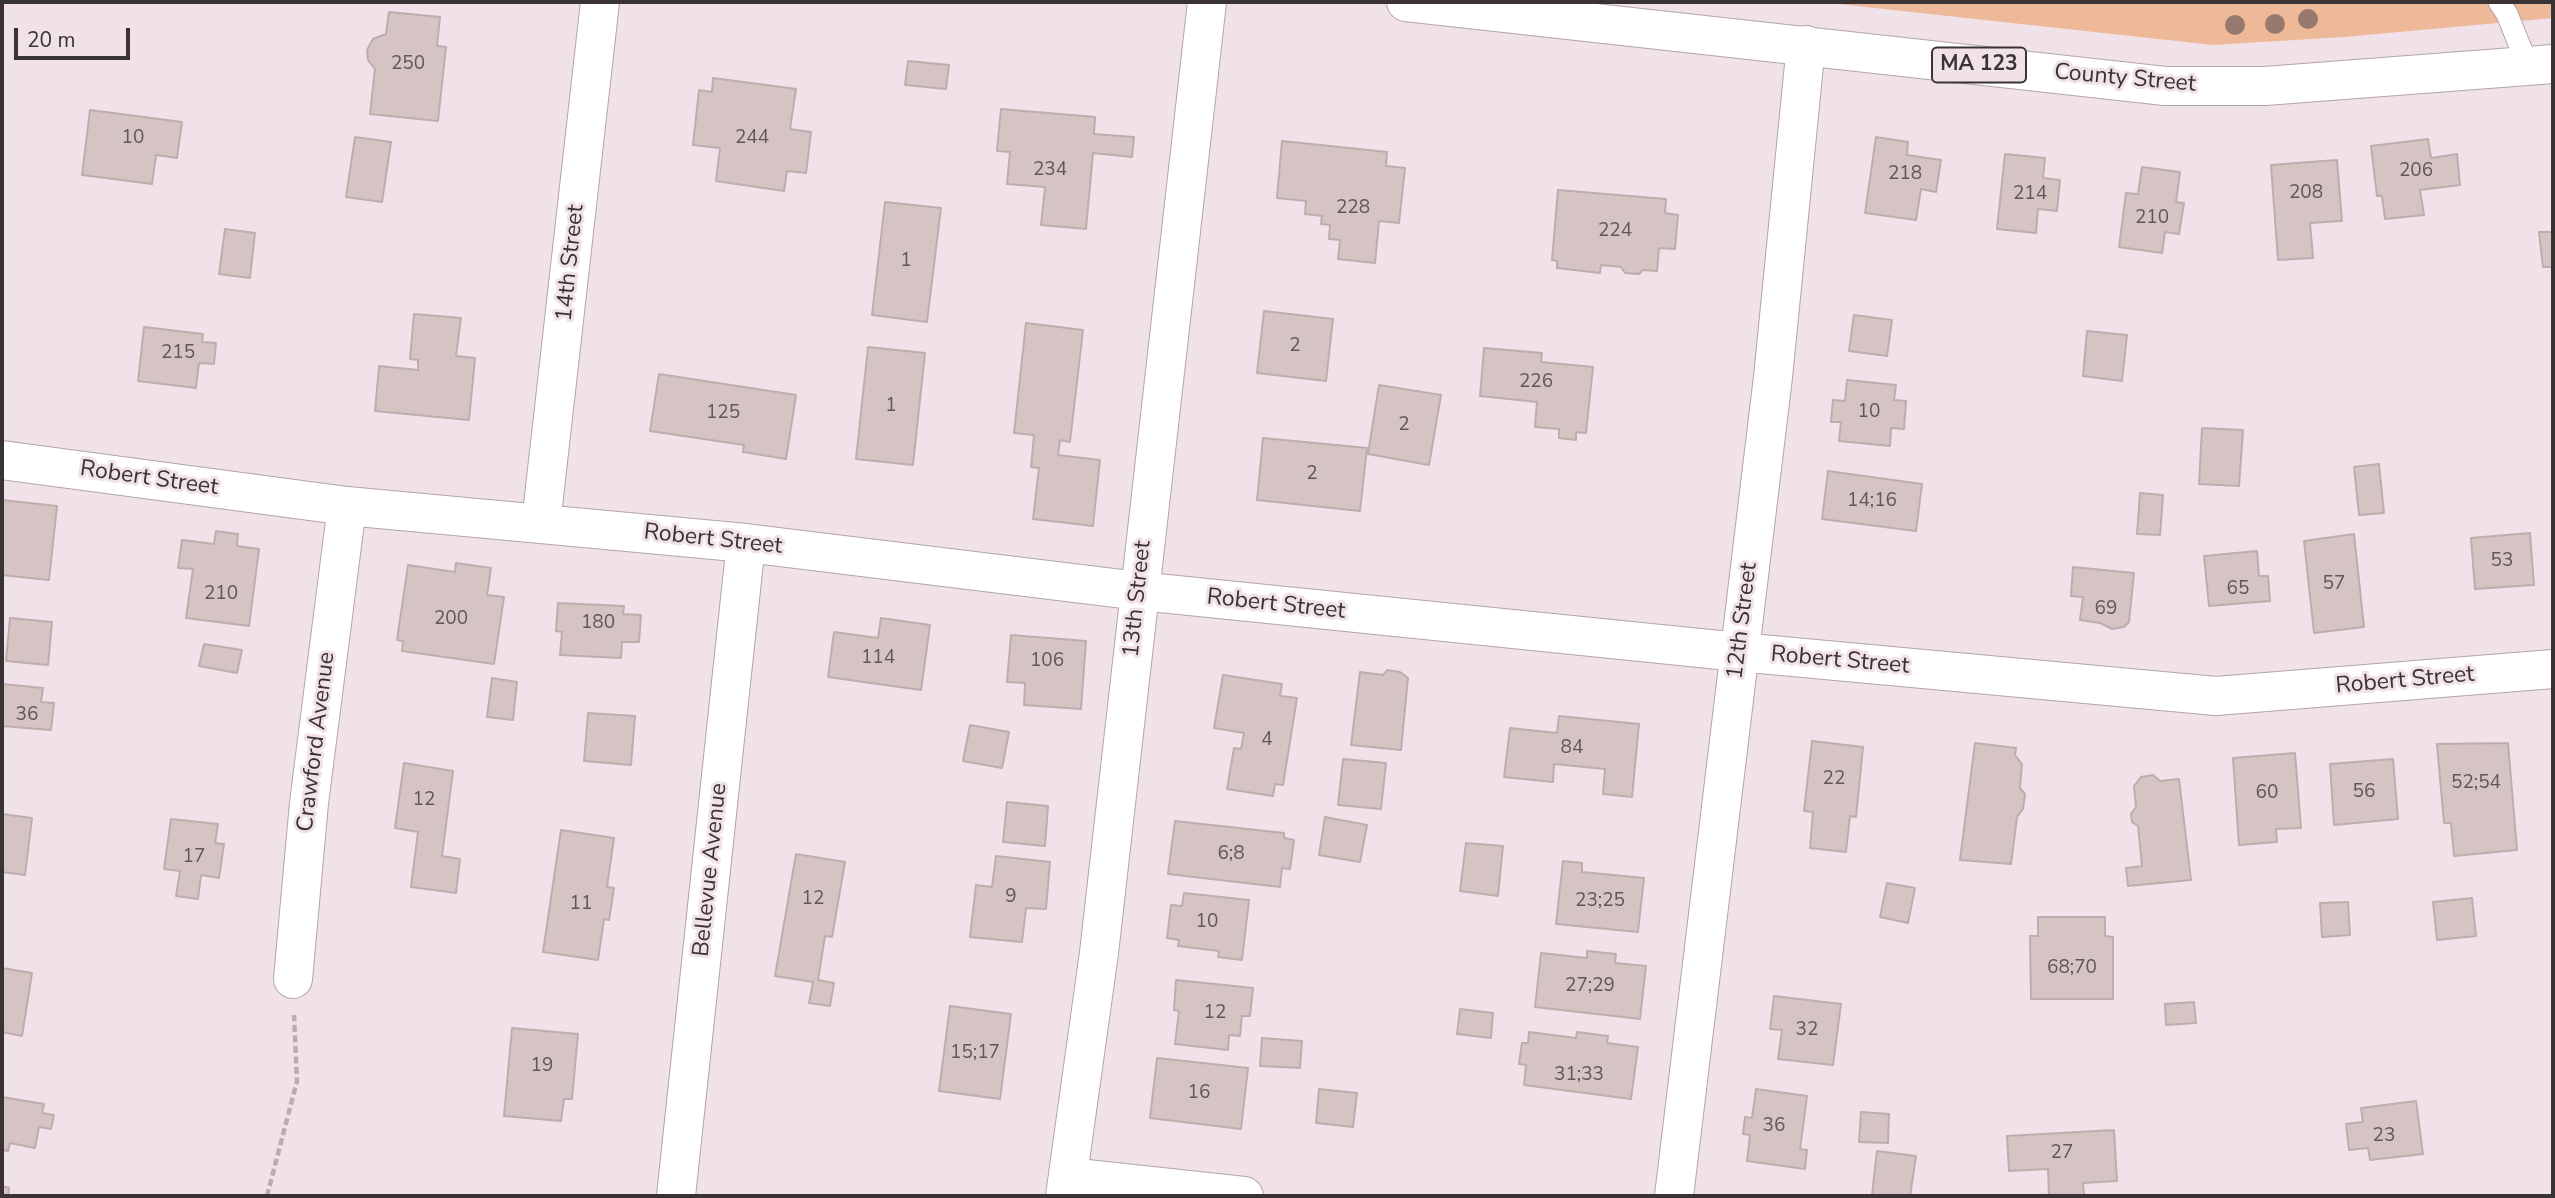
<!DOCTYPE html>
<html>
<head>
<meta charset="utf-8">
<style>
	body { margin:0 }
	#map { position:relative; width:2555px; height:1198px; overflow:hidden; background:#f1e2ea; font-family:"Nunito Sans",sans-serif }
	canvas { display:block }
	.frame { position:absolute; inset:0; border:4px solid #393336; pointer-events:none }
	.scale { position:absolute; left:14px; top:28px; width:116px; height:32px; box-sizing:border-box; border:4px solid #393336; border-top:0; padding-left:9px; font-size:21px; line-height:24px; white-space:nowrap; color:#393336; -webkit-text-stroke:5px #f1e2ea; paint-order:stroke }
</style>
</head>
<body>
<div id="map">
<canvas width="2555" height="1198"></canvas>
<div class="frame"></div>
<div class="scale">20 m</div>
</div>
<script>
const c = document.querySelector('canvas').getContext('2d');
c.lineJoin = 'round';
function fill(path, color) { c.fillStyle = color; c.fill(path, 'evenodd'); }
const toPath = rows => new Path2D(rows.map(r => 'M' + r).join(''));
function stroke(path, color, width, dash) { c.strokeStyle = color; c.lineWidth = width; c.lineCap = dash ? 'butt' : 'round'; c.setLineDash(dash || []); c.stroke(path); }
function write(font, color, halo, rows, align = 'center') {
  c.font = font + ' "Nunito Sans",sans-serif'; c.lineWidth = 6; c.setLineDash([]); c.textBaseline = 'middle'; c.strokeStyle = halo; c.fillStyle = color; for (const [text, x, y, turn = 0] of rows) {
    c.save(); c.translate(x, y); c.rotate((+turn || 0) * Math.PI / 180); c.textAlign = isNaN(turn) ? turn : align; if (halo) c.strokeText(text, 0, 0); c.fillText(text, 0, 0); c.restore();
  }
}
fill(toPath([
	[1820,2,2553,2,2553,18,2344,37,2213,45]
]), '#edb998');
const building = toPath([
	[389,12,440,17,437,46,446,47,438,121,370,114,375,69,368,60,367,50,373,39,386,34,389,12],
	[908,61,949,65,946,89,905,85,908,61],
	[713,78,796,89,790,129,811,132,806,173,787,171,784,191,716,181,720,148,693,145,699,90,712,92,713,78],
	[1001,109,1095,117,1094,134,1134,137,1132,157,1093,153,1086,229,1041,225,1045,187,1007,184,1010,152,997,151,1001,109],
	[90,110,182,122,177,158,156,155,152,184,82,175,90,110],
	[355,137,391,142,382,202,346,197,355,137],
	[1876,137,1908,142,1907,155,1941,160,1936,192,1921,189,1916,220,1865,213,1876,137],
	[2428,139,2431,158,2457,154,2460,185,2420,190,2424,215,2385,219,2382,196,2377,196,2371,146,2428,139],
	[1282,141,1387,152,1386,166,1405,168,1399,223,1379,221,1375,263,1338,259,1340,240,1329,239,1330,225,1321,224,1322,216,1305,214,1306,201,1277,198,1282,141],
	[2005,154,2045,158,2043,178,2060,180,2057,211,2038,209,2036,233,1997,229,2005,154],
	[2337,160,2342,221,2310,223,2313,258,2278,260,2271,165,2337,160],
	[2142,167,2180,172,2176,202,2184,203,2179,234,2165,232,2162,253,2119,247,2126,193,2138,194,2142,167],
	[1558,190,1666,199,1665,213,1678,215,1675,249,1659,248,1657,271,1643,270,1639,274,1625,273,1621,267,1601,265,1600,273,1557,268,1557,261,1552,260,1558,190],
	[885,202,941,208,927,322,872,315,885,202],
	[225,229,255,233,250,278,219,274,225,229],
	[2539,232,2553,232,2553,267,2543,267,2539,232],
	[1264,311,1333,319,1326,381,1257,373,1264,311],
	[414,314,461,318,456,356,475,358,469,420,375,411,379,366,418,370,418,360,410,359,414,314],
	[1854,315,1892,320,1887,356,1849,351,1854,315],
	[1026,323,1083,330,1070,442,1060,440,1058,455,1100,460,1093,526,1033,519,1039,468,1031,467,1034,435,1014,433,1026,323],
	[144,327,203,334,202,342,216,343,214,364,199,363,196,388,138,381,144,327],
	[2087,331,2127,335,2122,381,2083,376,2087,331],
	[868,347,925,353,913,465,856,459,868,347],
	[1484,348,1542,353,1541,362,1593,367,1586,433,1576,432,1576,440,1559,438,1559,429,1535,427,1537,402,1480,396,1484,348],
	[659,374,796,395,786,459,743,452,744,445,650,431,659,374],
	[1847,380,1896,385,1894,400,1906,401,1904,429,1891,428,1890,446,1839,441,1841,422,1831,422,1833,400,1845,401,1847,380],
	[1379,385,1441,395,1429,465,1368,454,1379,385],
	[2202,428,2243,430,2239,486,2199,484,2202,428],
	[1263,438,1367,448,1360,511,1257,500,1263,438],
	[2379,464,2384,513,2359,515,2354,467,2379,464],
	[1828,471,1922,484,1916,531,1822,519,1828,471],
	[2140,493,2163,495,2160,535,2137,534,2140,493],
	[2,500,57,506,49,580,2,575,2,500],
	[216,531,238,534,237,546,259,549,249,626,186,618,193,569,178,568,182,540,214,544,216,531],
	[2530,533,2534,585,2475,589,2471,538,2530,533],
	[2354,534,2364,627,2314,633,2304,541,2354,534],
	[2257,551,2259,576,2268,576,2270,601,2209,606,2204,556,2257,551],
	[456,563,491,568,487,595,504,597,494,664,402,651,403,641,397,640,408,565,455,572,456,563],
	[2073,567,2134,573,2129,622,2124,627,2112,629,2100,623,2080,620,2083,597,2071,596,2073,567],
	[558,603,624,606,623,614,641,615,639,642,622,642,621,658,560,655,562,632,556,631,558,603],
	[10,618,52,622,48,665,6,661,10,618],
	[881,618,930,625,921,690,828,677,834,632,878,638,881,618],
	[1011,635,1086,641,1081,709,1024,705,1025,683,1007,682,1011,635],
	[204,644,242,650,237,673,199,666,204,644],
	[1387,670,1400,672,1408,678,1401,750,1351,745,1360,672,1383,675,1387,670],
	[1223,675,1282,684,1280,696,1297,698,1283,785,1275,784,1273,796,1227,789,1234,748,1241,749,1244,733,1214,728,1223,675],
	[492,678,517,682,513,720,487,717,492,678],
	[2,684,43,688,41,702,54,703,51,730,2,726,2,684],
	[588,713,635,716,631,765,584,761,588,713],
	[1559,716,1639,724,1632,797,1603,794,1605,769,1554,764,1553,782,1504,777,1510,728,1557,733,1559,716],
	[970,725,1009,732,1002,768,963,761,970,725],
	[1812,741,1863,747,1856,817,1850,816,1846,852,1810,848,1813,812,1804,811,1812,741],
	[1975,743,2016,748,2015,755,2022,764,2020,788,2025,794,2023,809,2017,817,2011,864,1960,860,1975,743],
	[2508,743,2517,850,2454,856,2451,823,2444,823,2437,744,2508,743],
	[2295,753,2301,828,2276,829,2277,842,2239,845,2233,758,2295,753],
	[1343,759,1386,763,1381,809,1338,805,1343,759],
	[2393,759,2398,819,2334,825,2330,764,2393,759],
	[404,763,453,771,442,856,460,859,456,893,411,887,418,832,395,828,404,763],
	[2153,775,2160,781,2179,779,2191,880,2128,886,2126,868,2142,866,2138,826,2132,822,2131,814,2136,807,2134,786,2141,777,2153,775],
	[1007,802,1048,806,1045,846,1003,842,1007,802],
	[2,814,32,818,25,875,2,872,2,814],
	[1325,817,1367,825,1360,862,1319,855,1325,817],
	[171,819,218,824,215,843,224,844,219,878,201,875,198,899,176,896,180,871,164,869,171,819],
	[1175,821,1284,833,1284,838,1294,840,1290,869,1282,868,1280,887,1168,874,1175,821],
	[561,830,614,838,607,887,614,888,609,920,604,919,598,960,543,952,561,830],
	[1466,843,1503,846,1498,896,1460,891,1466,843],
	[796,854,845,862,832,937,825,936,818,980,834,983,830,1006,809,1003,813,982,775,976,796,854],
	[996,856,1050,862,1046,909,1026,908,1022,942,970,937,976,885,992,887,996,856],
	[1563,861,1582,863,1582,872,1644,878,1638,932,1556,924,1563,861],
	[1887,883,1915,888,1908,923,1880,917,1887,883],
	[1184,893,1249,900,1242,960,1218,957,1219,951,1178,946,1179,940,1167,938,1171,905,1182,906,1184,893],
	[2472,898,2476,936,2437,940,2433,902,2472,898],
	[2348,902,2350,935,2322,937,2320,903,2348,902],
	[2038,917,2105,917,2105,936,2113,937,2113,999,2031,999,2030,936,2038,936,2038,917],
	[1587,951,1616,954,1615,963,1646,966,1640,1019,1535,1007,1541,953,1587,958,1587,951],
	[2,968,32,973,22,1036,2,1032,2,968],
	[1176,980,1253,988,1250,1016,1242,1016,1240,1036,1229,1035,1228,1050,1175,1044,1179,1011,1174,1010,1176,980],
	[1774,996,1841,1004,1833,1065,1778,1059,1782,1030,1770,1029,1774,996],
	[2194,1002,2196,1023,2166,1025,2165,1004,2194,1002],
	[950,1006,1011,1014,1000,1099,939,1091,950,1006],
	[1460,1009,1493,1013,1491,1038,1457,1034,1460,1009],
	[512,1028,578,1034,572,1099,564,1099,561,1121,504,1116,512,1028],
	[1529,1032,1576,1038,1577,1032,1608,1036,1607,1043,1638,1047,1631,1099,1524,1085,1526,1065,1519,1064,1522,1043,1528,1043,1529,1032],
	[1262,1038,1302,1041,1300,1068,1260,1066,1262,1038],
	[1157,1058,1248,1068,1241,1129,1150,1118,1157,1058],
	[1319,1089,1357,1093,1353,1127,1316,1123,1319,1089],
	[1756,1089,1807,1096,1800,1149,1807,1150,1805,1169,1747,1161,1750,1135,1743,1134,1745,1117,1752,1118,1756,1089],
	[2,1097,44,1104,42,1113,54,1115,51,1129,39,1127,35,1148,10,1143,8,1151,2,1150,2,1097],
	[2416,1101,2423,1154,2370,1160,2368,1148,2349,1150,2346,1124,2363,1122,2361,1108,2416,1101],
	[1861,1112,1889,1114,1888,1143,1859,1142,1861,1112],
	[2114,1130,2117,1181,2083,1183,2084,1196,2049,1196,2048,1169,2009,1171,2007,1136,2114,1130],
	[1877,1151,1916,1156,1910,1196,1872,1195,1877,1151],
	[2,1186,9,1188,8,1196,2,1196,2,1186]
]);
fill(building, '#d5c4c3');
stroke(building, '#bdadac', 2);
const lane = toPath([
	[2499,2,2507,14,2528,66]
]);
const street = toPath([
	[2,460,347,506,746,543,1139,591,1739,652,2216,696,2553,669],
	[541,523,600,2],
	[293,979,309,803,347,506],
	[1068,1177,1244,1196],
	[676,1196,746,543],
	[1065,1196,1099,953,1207,2],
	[1674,1196,1773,377,1806,45]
]);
const highway = toPath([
	[1406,2,2165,86,2265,86,2553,64]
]);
stroke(lane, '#b2a4ab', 23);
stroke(street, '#b2a4ab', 40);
stroke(highway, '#b2a4ab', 40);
stroke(toPath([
	[267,1196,297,1081,294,1015]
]), '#b9adb3', 4.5, [7, 3.5]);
stroke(lane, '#fff', 21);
stroke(street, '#fff', 38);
stroke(highway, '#fff', 38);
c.fillStyle = '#977a6d';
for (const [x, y] of [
	[2308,19],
	[2275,24],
	[2235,25]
]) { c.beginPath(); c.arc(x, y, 10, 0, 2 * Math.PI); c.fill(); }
write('19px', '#605759', null, [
	["250",408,64],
	["10",133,138],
	["244",752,138],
	["234",1050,170],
	["206",2416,171],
	["218",1905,174],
	["208",2306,193],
	["214",2030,194],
	["228",1353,208],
	["210",2152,218],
	["224",1615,231],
	["1",906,261],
	["2",1295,346],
	["215",178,353],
	["226",1536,382],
	["1",891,406],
	["10",1869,412],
	["125",723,413],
	["2",1404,425],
	["2",1312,474],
	["14;16",1872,501],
	["53",2502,561],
	["57",2334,584],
	["65",2238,589],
	["210",221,594],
	["69",2106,609],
	["200",451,619],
	["180",598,623],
	["114",878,658],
	["106",1047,661],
	["36",27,715],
	["4",1267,740],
	["84",1572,748],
	["22",1834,779],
	["52;54",2476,783],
	["56",2364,792],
	["60",2267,793],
	["12",424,800],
	["6;8",1231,854],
	["17",194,857],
	["9",1011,897],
	["12",813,899],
	["23;25",1600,901],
	["11",581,904],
	["10",1207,922],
	["68;70",2072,968],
	["27;29",1590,986],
	["12",1215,1013],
	["32",1807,1030],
	["15;17",975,1053],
	["19",542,1066],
	["31;33",1579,1075],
	["16",1199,1093],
	["36",1774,1126],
	["23",2384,1136],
	["27",2062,1153]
]);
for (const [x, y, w] of [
	[1979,65,94]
]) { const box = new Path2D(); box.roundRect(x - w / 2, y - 17.5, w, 35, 5); c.fillStyle = '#f1e2ea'; c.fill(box); stroke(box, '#393336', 2); }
write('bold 21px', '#393336', null, [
	["MA 123",1979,65]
]);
write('23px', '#393336', '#f1e2ea', [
	["County Street",2125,79,5],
	["14th Street",571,263,-84],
	["Robert Street",149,479,8],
	["Robert Street",713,540,6],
	["13th Street",1138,599,-84],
	["Robert Street",1276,605,6],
	["12th Street",1743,621,-83],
	["Robert Street",1840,661,5],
	["Robert Street",2405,681,-5],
	["Crawford Avenue",317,742,-83],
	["Bellevue Avenue",711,870,-84]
]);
</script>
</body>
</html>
